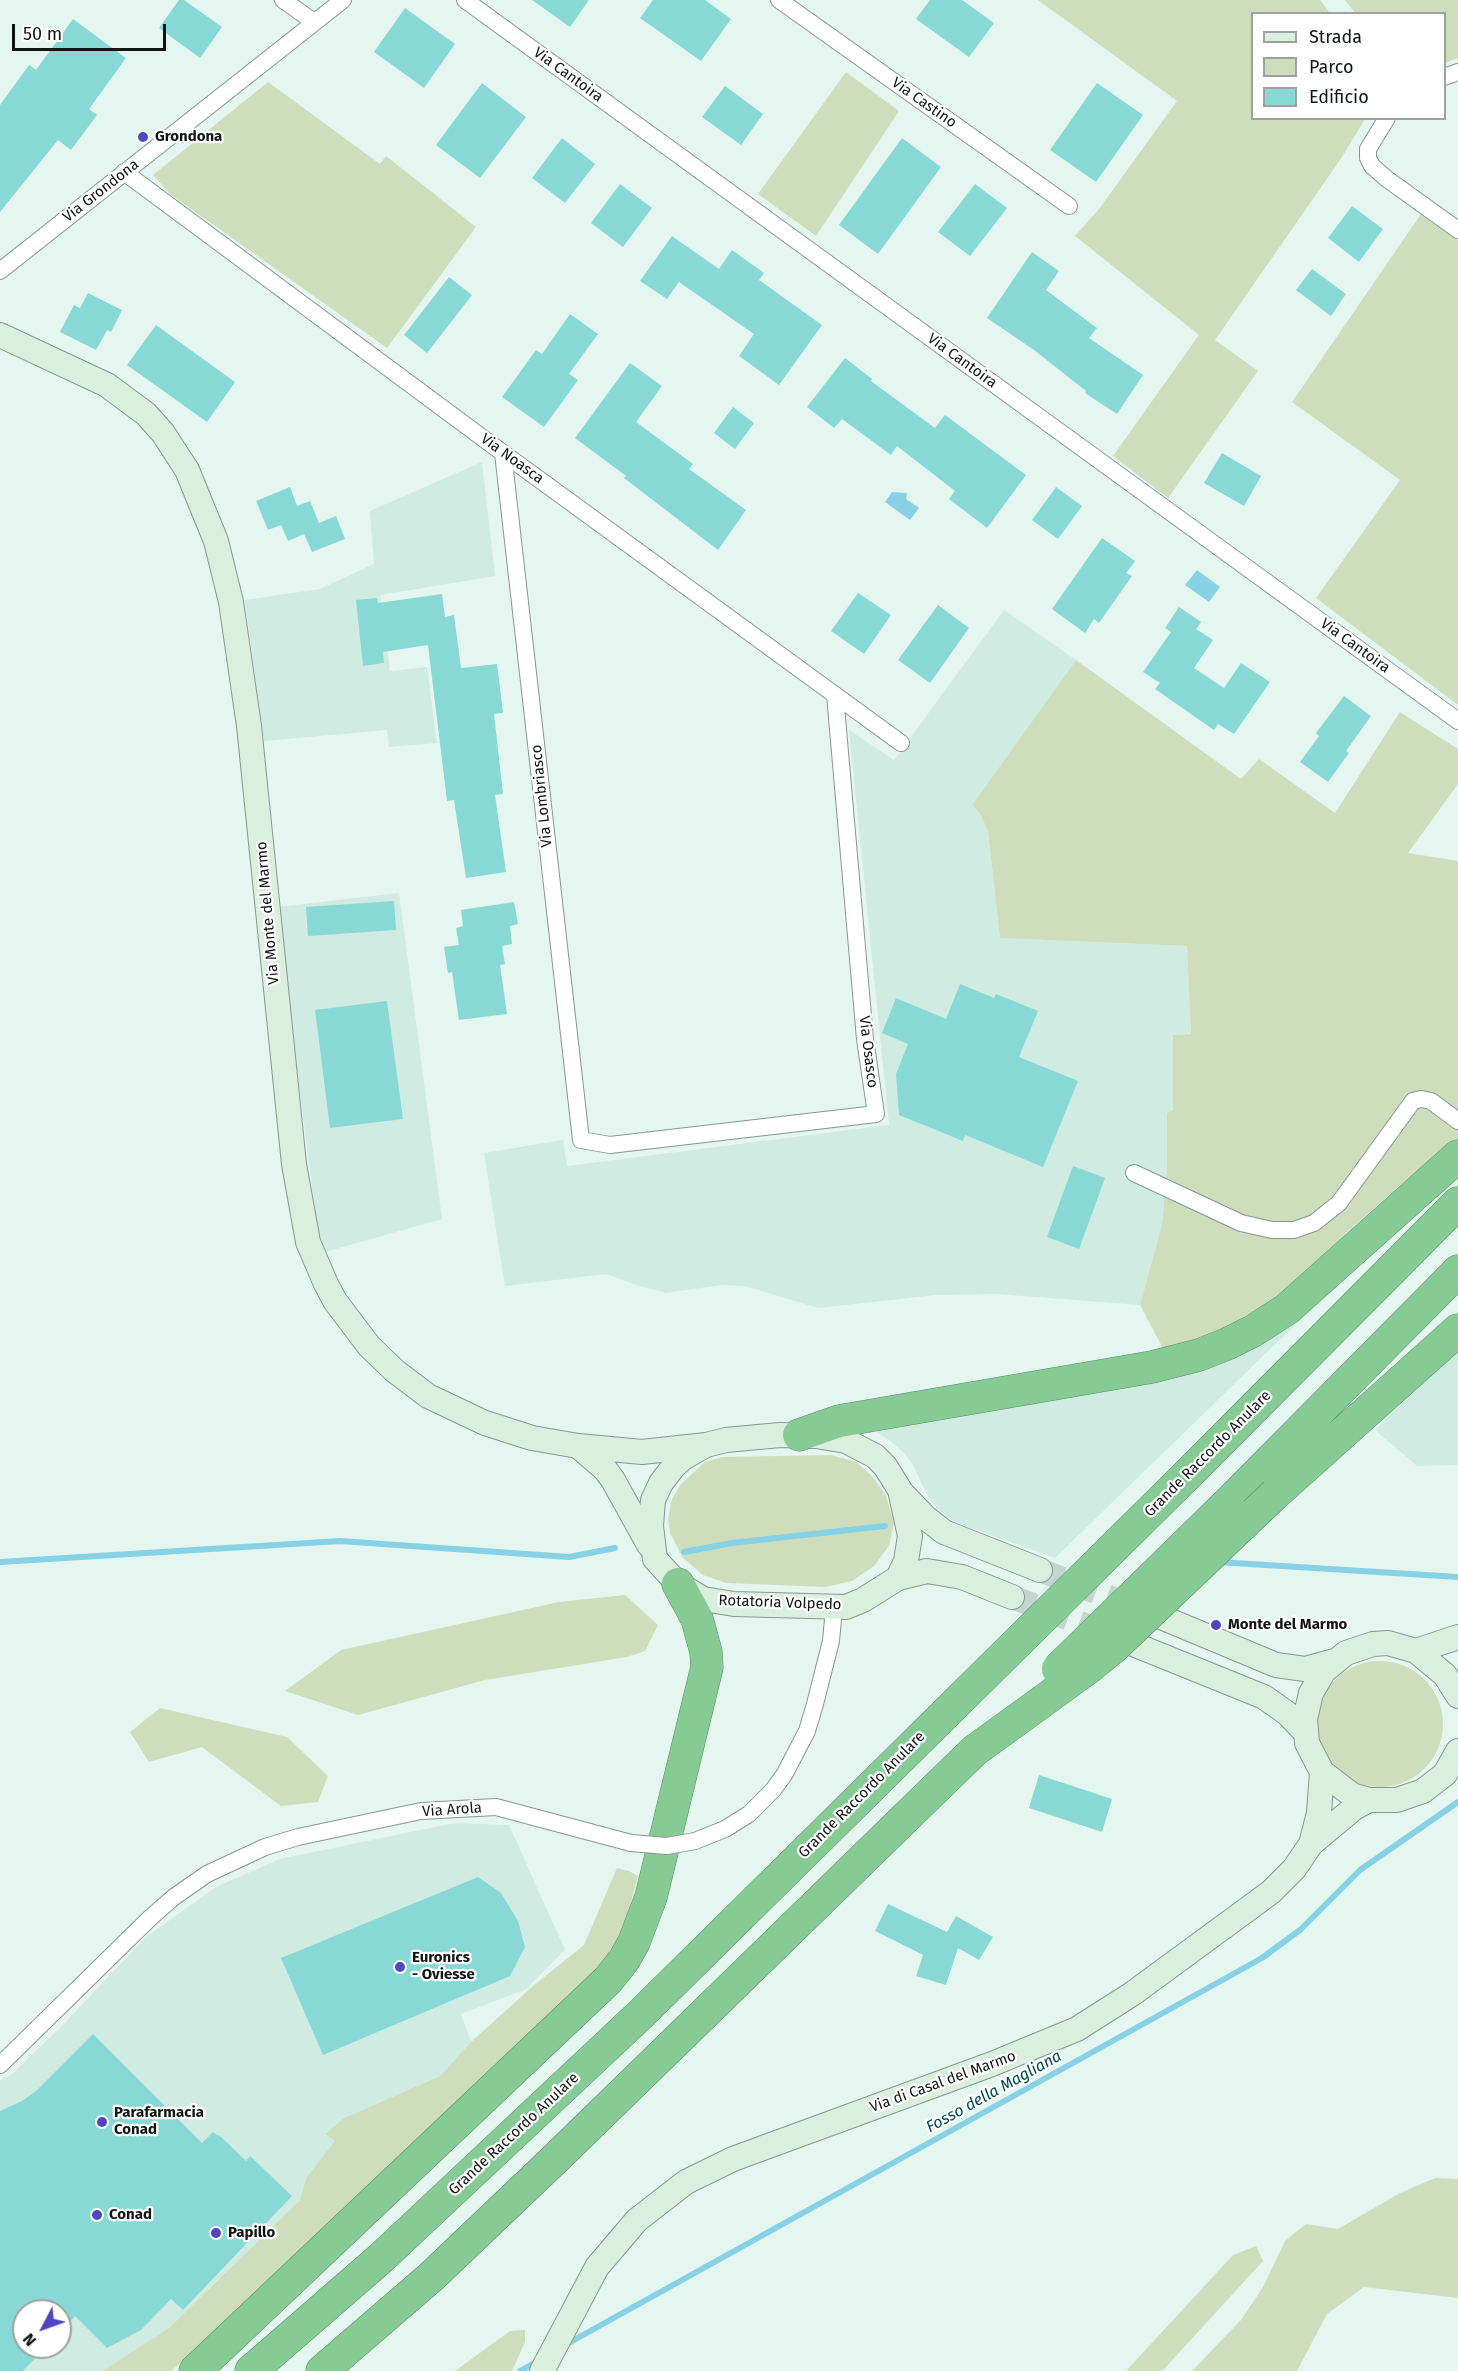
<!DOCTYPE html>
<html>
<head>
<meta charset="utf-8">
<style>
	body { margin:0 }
	#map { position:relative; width:1458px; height:2371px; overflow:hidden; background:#e4f6ef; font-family:"Fira Sans",sans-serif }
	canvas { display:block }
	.legend { position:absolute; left:1251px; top:12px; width:195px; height:108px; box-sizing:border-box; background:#fff; border:2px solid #9fa1a1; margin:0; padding:8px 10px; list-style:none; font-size:18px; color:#0f1513 }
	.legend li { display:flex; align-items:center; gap:12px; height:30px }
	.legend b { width:30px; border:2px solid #9fa1a1 }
	.north { position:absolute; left:12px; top:2299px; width:60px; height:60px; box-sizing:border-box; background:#fff; border:2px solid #9fa1a1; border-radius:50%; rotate:229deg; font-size:16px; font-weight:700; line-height:24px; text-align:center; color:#0f1513 }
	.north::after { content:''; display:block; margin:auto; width:21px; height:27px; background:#4e47bd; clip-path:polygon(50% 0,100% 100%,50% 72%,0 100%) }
	.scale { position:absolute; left:12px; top:24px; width:154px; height:27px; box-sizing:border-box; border:3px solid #0f1513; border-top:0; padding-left:8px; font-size:18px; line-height:21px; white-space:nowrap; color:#0f1513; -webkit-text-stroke:4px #fff; paint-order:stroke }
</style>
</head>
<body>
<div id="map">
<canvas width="1458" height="2371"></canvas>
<ul class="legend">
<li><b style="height:8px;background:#dbefdf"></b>Strada</li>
<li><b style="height:16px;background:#cedebc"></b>Parco</li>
<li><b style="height:16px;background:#88d9d6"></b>Edificio</li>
</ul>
<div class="north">N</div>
<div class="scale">50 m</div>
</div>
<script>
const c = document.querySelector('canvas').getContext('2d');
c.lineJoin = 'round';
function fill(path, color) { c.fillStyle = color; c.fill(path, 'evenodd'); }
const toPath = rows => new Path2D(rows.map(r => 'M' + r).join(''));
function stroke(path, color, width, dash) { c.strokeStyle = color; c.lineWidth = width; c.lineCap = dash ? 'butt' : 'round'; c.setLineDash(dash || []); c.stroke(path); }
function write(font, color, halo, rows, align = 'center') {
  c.font = font + ' "Fira Sans",sans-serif'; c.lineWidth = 4.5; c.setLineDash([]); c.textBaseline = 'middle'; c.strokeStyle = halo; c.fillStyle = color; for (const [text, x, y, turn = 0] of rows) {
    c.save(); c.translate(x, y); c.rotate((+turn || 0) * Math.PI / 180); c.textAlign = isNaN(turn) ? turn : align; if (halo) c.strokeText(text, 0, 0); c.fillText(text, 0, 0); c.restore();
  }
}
fill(toPath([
	[482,462,495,576,380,595,390,671,427,667,437,743,389,747,387,730,264,741,245,600,320,589,374,564,370,511],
	[1004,610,1076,660,972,805,981,815,988,832,1000,938,1187,946,1191,1034,1173,1035,1173,1110,1167,1113,1167,1168,1162,1224,1140,1305,996,1294,936,1295,818,1308,745,1286,721,1285,666,1293,640,1286,606,1274,505,1286,484,1153,563,1140,567,1166,889,1125,849,730,894,760],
	[399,893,442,1219,325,1252,317,1227,277,907],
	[1297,1317,1301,1319,1055,1558,966,1526,942,1515,926,1493,913,1465,905,1454,893,1443,868,1426],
	[1458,1349,1458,1465,1417,1466,1375,1430],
	[454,1823,509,1825,565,1950,526,1989,461,2014,471,2042,440,2076,344,2118,325,2134,336,2141,306,2178,300,2200,169,2328,102,2371,0,2371,0,2080,11,2075,61,2027,146,1937,216,1887,280,1859],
	[24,2311,60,2311,60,2347,24,2347]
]), '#d0ebe1');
fill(toPath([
	[1038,0,1320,0,1330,13,1252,14,1252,118,1365,119,1342,157,1215,340,1258,371,1168,498,1113,456,1199,335,1075,236,1099,209,1177,101],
	[1345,0,1458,0,1458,58,1445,63,1444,14,1355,13],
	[846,72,899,111,816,236,758,194],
	[268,82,380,164,386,156,476,227,387,348,170,194,153,175],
	[1421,214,1458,240,1458,705,1316,598,1400,480,1292,402],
	[1076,660,1241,779,1259,759,1335,813,1400,712,1458,749,1458,784,1408,853,1458,861,1458,1140,1399,1186,1346,1233,1296,1284,1253,1312,1202,1340,1165,1352,1140,1305,1162,1224,1167,1168,1167,1113,1173,1110,1173,1035,1191,1034,1187,946,1000,938,988,832,981,815,972,805],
	[831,1455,856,1462,873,1477,886,1496,894,1523,889,1546,874,1566,852,1581,825,1587,726,1583,703,1575,683,1558,670,1533,668,1519,672,1499,681,1484,705,1462,722,1457],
	[625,1595,658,1625,645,1651,627,1657,485,1680,358,1715,285,1691,341,1650,559,1602],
	'1317 1724a63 63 0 1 1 126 0a63 63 0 1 1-126 0Z',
	[160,1708,287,1737,328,1776,318,1802,281,1806,202,1747,149,1762,130,1732],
	[617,1868,629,1871,638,1876,615,1962,222,2327,171,2371,102,2371,169,2328,300,2200,306,2178,335,2141,325,2134,344,2118,440,2076,471,2042,533,1986,584,1945],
	[1435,2178,1458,2179,1458,2298,1364,2287,1327,2314,1297,2371,1192,2371,1241,2320,1263,2287,1285,2241,1306,2224,1338,2229,1400,2193],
	[1256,2246,1263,2261,1165,2368,1160,2371,1126,2371,1233,2255],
	[525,2330,525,2342,512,2371,455,2371,510,2331]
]), '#cedebc');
fill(toPath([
	[892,492,907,493,906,499,919,508,910,520,885,502],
	[1197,570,1220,587,1209,602,1185,585]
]), '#86d2e4');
stroke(toPath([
	[684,1552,732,1543,885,1526],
	[0,1562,340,1541,569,1557,615,1548],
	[1218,1562,1458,1577],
	[565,2345,1262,1958,1300,1930,1360,1870,1458,1802],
	[520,2371,538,2361]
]), '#86d2e4', 6);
fill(toPath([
	[179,0,184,0,222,27,200,58,159,28],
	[532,0,589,0,570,27],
	[653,0,705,0,731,19,701,61,640,18],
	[930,0,962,0,994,23,969,57,916,19],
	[405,8,455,44,424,88,374,52],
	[73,19,126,58,89,109,97,115,71,150,58,140,0,212,0,105,29,65,36,70],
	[482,83,526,117,480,178,436,145],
	[1097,83,1143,115,1096,182,1050,150],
	[725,86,763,114,741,145,702,117],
	[562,138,595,164,565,203,532,178],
	[902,138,941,167,878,254,839,225],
	[620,184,652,208,623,247,591,223],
	[975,184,1007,208,970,256,938,232],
	[1352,206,1383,229,1359,262,1328,238],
	[672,236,719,269,732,250,764,273,759,280,822,325,779,385,739,356,754,334,679,282,667,299,640,281],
	[1032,252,1059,271,1046,290,1097,328,1089,338,1143,375,1117,414,1085,393,1086,391,1034,350,987,318],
	[1312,269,1346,294,1331,316,1296,290],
	[449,277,472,295,427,353,404,335],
	[88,293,122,310,111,332,107,330,96,350,60,332,74,305,80,308],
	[570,314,598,334,569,374,578,380,544,427,502,397,536,350,542,354],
	[156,325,235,382,207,422,127,365],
	[845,358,872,379,871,381,935,428,945,415,1026,475,987,528,949,499,955,491,897,446,891,455,842,419,834,428,807,407],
	[630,363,662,386,636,422,693,464,689,469,746,510,718,550,624,478,626,476,575,438],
	[733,407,754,423,735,449,714,433],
	[1222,453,1261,476,1244,506,1204,483],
	[290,487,297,506,310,501,319,523,336,516,345,539,312,552,304,534,288,541,281,525,268,530,256,501],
	[1056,487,1082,506,1058,539,1032,520],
	[1102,538,1135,561,1126,573,1132,576,1099,623,1094,619,1085,633,1052,609],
	[858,593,891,615,864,654,831,631],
	[442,594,445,617,454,615,461,668,497,664,503,713,494,714,503,794,495,795,506,872,466,878,454,800,447,801,428,645,383,652,384,663,363,666,356,600,377,598,378,603],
	[938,605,969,628,930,683,898,660],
	[1179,607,1201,622,1196,629,1213,640,1194,668,1224,688,1241,663,1270,682,1234,734,1218,724,1214,730,1178,705,1155,689,1160,683,1143,672,1171,632,1165,628],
	[1344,696,1371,716,1346,751,1349,753,1328,782,1300,762,1319,736,1316,733],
	[394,901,396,930,308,936,306,907],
	[514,902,518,924,510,926,512,944,502,946,505,964,500,965,507,1014,459,1020,452,972,448,973,444,947,459,945,456,928,463,926,461,910],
	[960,984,994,998,996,994,1038,1011,1019,1057,1078,1081,1043,1167,965,1135,963,1141,899,1115,896,1074,908,1044,882,1033,896,998,946,1019],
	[387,1001,403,1119,330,1128,315,1010],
	[1073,1166,1105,1178,1079,1249,1047,1237],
	[1039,1775,1112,1799,1102,1832,1029,1808],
	[478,1877,501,1893,518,1921,525,1947,510,1976,323,2055,281,1958],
	[888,1904,947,1932,956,1916,993,1937,979,1960,958,1948,946,1985,916,1976,923,1955,875,1931],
	[93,2034,202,2143,213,2132,218,2136,219,2135,246,2161,250,2156,292,2196,183,2310,171,2299,141,2330,107,2348,75,2316,60,2332,60,2311,24,2311,24,2347,46,2347,23,2371,0,2371,0,2111,22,2101,36,2091]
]), '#88d9d6');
stroke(toPath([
	[1040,1570,1139,1609],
	[1012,1597,1111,1635]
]), '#c4d4ce', 24, [24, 12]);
const street = toPath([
	[283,0,314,22],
	[465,0,1458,721],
	[779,0,1069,206],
	[1444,77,1458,72],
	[1387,118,1368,149,1368,158,1372,166,1387,179,1458,230],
	[124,172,503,453,901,743],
	[0,271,343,0],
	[503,453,581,1140,610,1145,876,1114,865,1039,835,695],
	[1134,1173,1241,1223,1272,1230,1294,1230,1314,1223,1339,1203,1413,1101,1421,1099,1431,1101,1458,1121],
	[695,1841,725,1829,749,1814,773,1790,784,1775,807,1731,815,1704,831,1641,834,1608],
	[0,2065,150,1918,174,1897,207,1874,265,1847,298,1837,421,1811,496,1807,631,1843]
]);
const secondary = toPath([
	[0,335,107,385,146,414,163,433,187,470,216,541,231,602,249,726,294,1164,308,1242,326,1284,335,1301,369,1346,395,1371,428,1396,485,1423,532,1438,578,1446,642,1452,706,1445],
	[578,1446,605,1469,613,1480,649,1545],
	[901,1492,926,1518,944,1532,1040,1570],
	[898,1578,906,1561,910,1536,900,1490,885,1466,875,1456,846,1441,816,1436,780,1435,726,1440,706,1445,683,1458,674,1466,661,1483,653,1500,651,1526,655,1559,678,1584,703,1599,734,1604,846,1607,863,1600,898,1578,927,1571,962,1577,1012,1597],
	[1161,1617,1276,1665,1305,1669,1334,1661],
	[1133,1644,1264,1697,1288,1714,1305,1732],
	[1416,1651,1458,1637],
	[1458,1696,1445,1675,1416,1651,1388,1643,1373,1644,1346,1653,1324,1671,1311,1693,1305,1719,1307,1743,1322,1772,1352,1795,1369,1800,1397,1800,1423,1791,1445,1774,1458,1751],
	[1311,1844,1319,1813,1322,1772],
	[542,2371,597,2267,637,2220,686,2182,733,2159,992,2064,1077,2029,1132,1994,1271,1892,1294,1869,1311,1844,1354,1808,1369,1800]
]);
const highway = toPath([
	[799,1435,839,1421,1152,1367,1199,1355,1227,1344,1253,1331,1287,1309,1458,1156],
	[1188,1474,1458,1203],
	[1275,1494,1458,1330],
	[1228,1503,1458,1271],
	[195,2371,608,1980,624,1960,634,1942,651,1897,707,1667,706,1652,697,1619,678,1584],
	[251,2371,381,2258,642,2013,944,1715],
	[322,2371,431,2277,556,2158,974,1751]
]);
stroke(street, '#869690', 18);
stroke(secondary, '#869690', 26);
stroke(highway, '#5c8b67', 33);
stroke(street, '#fff', 16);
stroke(secondary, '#dbefdf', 24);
stroke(highway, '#86cb94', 32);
const streetBridge = toPath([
	[631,1843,667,1846,695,1841]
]);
const highwayBridge = toPath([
	[1058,1669,1228,1503],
	[944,1715,1188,1474],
	[974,1751,1087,1669,1113,1648,1275,1494]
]);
stroke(streetBridge, '#869690', 18, []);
stroke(highwayBridge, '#5c8b67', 33, []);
stroke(streetBridge, '#fff', 16);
stroke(highwayBridge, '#86cb94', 32);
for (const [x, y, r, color] of [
	[143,137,6,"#4e47bd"],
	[1216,1625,6,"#4e47bd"],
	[400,1967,6,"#4e47bd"],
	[102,2122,6,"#4e47bd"],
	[97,2215,6,"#4e47bd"],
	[216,2233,6,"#4e47bd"]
]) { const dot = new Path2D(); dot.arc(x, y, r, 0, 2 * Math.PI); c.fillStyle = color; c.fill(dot); stroke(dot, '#fff', 2); }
write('15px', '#0f1513', '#fff', [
	["Via Cantoira",568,75,36],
	["Via Castino",924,103,35],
	["Via Grondona",101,191,-38],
	["Via Cantoira",962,361,36],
	["Via Noasca",512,459,36],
	["Via Cantoira",1355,646,36],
	["Via Lombriasco",542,796,-96],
	["Via Monte del Marmo",268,913,-95],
	["Via Osasco",868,1052,83],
	["Grande Raccordo Anulare",1208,1454,-45],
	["Rotatoria Volpedo",780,1603,2],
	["Grande Raccordo Anulare",862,1795,-45],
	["Via Arola",452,1810,-4],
	["Via di Casal del Marmo",943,2082,-20],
	["Grande Raccordo Anulare",514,2134,-43]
]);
write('bold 15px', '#0f1513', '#fff', [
	["Grondona",155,137],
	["Monte del Marmo",1228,1625],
	["Euronics",412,1958],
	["- Oviesse",412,1975],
	["Parafarmacia",114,2113],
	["Conad",114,2130],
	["Conad",109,2215],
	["Papillo",228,2233]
], 'left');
write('italic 16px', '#004754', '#fff', [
	["Fosso della Magliana",994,2092,-29]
]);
</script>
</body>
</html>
